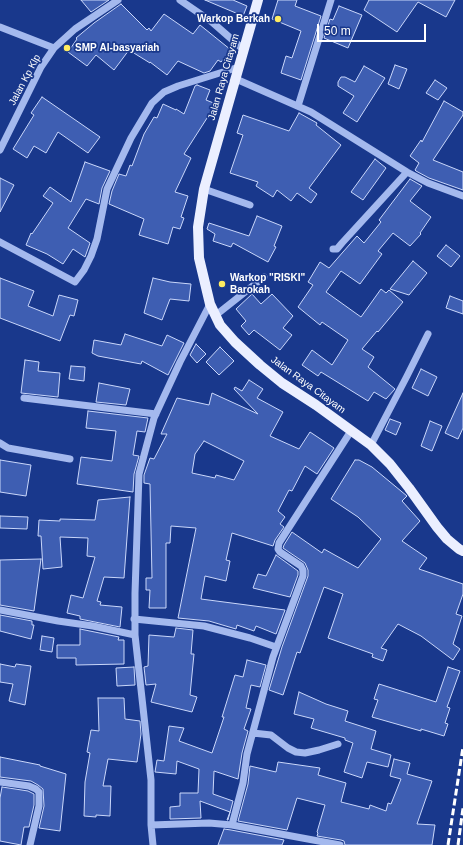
<!DOCTYPE html>
<html>
<head>
<meta charset="utf-8">
<style>
	body { margin:0 }
	#map { position:relative; width:463px; height:845px; overflow:hidden; background:#19388c; font-family:Arial,sans-serif }
	canvas { display:block }
	.scale { position:absolute; left:317px; top:24px; width:109px; height:18px; box-sizing:border-box; border:2px solid #fff; border-top:0; padding-left:5px; font-size:12px; line-height:14px; white-space:nowrap; color:#fff; -webkit-text-stroke:3px #19388c; paint-order:stroke }
</style>
</head>
<body>
<div id="map">
<canvas width="463" height="845"></canvas>
<div class="scale">50 m</div>
</div>
<script>
const c = document.querySelector('canvas').getContext('2d');
c.lineJoin = 'round';
function fill(path, color) { c.fillStyle = color; c.fill(path, 'evenodd'); }
const toPath = rows => new Path2D(rows.map(r => 'M' + r).join(''));
function stroke(path, color, width, dash) { c.strokeStyle = color; c.lineWidth = width; c.lineCap = dash ? 'butt' : 'round'; c.setLineDash(dash || []); c.stroke(path); }
function write(font, color, halo, rows, align = 'center') {
  c.font = font + ' Arial,sans-serif'; c.lineWidth = 3.5; c.setLineDash([]); c.textBaseline = 'middle'; c.strokeStyle = halo; c.fillStyle = color; for (const [text, x, y, turn = 0] of rows) {
    c.save(); c.translate(x, y); c.rotate((+turn || 0) * Math.PI / 180); c.textAlign = isNaN(turn) ? turn : align; if (halo) c.strokeText(text, 0, 0); c.fillText(text, 0, 0); c.restore();
  }
}
const building = toPath([
	[81,0,109,0,91,12,81,0],
	[205,0,233,0,247,6,243,16,205,0],
	[278,0,297,0,295,6,321,16,301,80,281,73,286,56,292,58,301,31,272,19,278,0],
	[369,0,455,0,446,17,418,2,397,32,364,10,369,0],
	[121,4,147,30,149,28,151,31,164,14,193,34,200,25,231,50,221,62,218,60,210,71,204,73,178,61,167,75,150,62,150,63,129,50,114,70,96,55,87,66,68,52,77,39,76,38,94,23,121,4],
	[339,6,362,15,348,48,324,38,330,19,333,20,339,6],
	[395,65,407,69,399,89,388,84,395,65],
	[364,66,385,78,357,122,343,113,354,96,338,86,338,82,341,77,345,77,355,82,364,66],
	[435,80,447,88,438,100,426,93,435,80],
	[197,85,210,90,206,100,216,104,184,154,191,158,175,192,188,196,181,217,184,218,180,229,173,227,168,244,139,235,144,219,109,204,112,191,119,174,126,176,130,165,132,166,144,134,154,117,157,118,163,104,176,110,176,109,184,114,195,86,197,85],
	[42,97,100,137,88,153,58,132,46,153,34,146,27,158,13,149,34,115,31,113,42,97],
	[444,101,463,112,463,115,433,160,463,172,463,190,429,178,416,171,415,170,419,163,410,156,421,140,422,142,444,101],
	[299,113,317,123,316,125,341,145,309,188,317,194,311,203,297,193,291,201,277,190,273,197,256,186,258,182,230,173,243,135,237,133,243,115,289,131,299,113],
	[375,159,386,168,363,200,351,192,375,159],
	[85,162,110,171,102,188,99,204,86,199,68,228,90,243,85,257,73,249,63,264,47,254,26,245,31,233,32,234,53,203,43,196,50,187,71,202,85,162],
	[0,178,14,185,0,212,0,178],
	[410,179,422,186,410,201,431,217,420,233,421,234,410,246,393,233,378,251,382,254,360,284,341,271,326,292,361,317,381,289,386,293,389,290,403,302,378,332,377,331,362,349,374,357,368,367,395,389,386,399,374,392,368,401,321,372,318,376,302,365,312,350,332,365,348,340,322,322,320,325,298,307,313,285,308,282,320,262,329,268,357,236,364,243,381,222,379,220,410,179],
	[257,216,282,226,274,246,276,247,268,262,233,243,231,247,213,241,215,234,207,229,209,223,249,236,257,216],
	[446,245,460,256,451,267,437,256,446,245],
	[413,261,427,273,409,295,390,289,413,261],
	[0,278,34,291,28,306,53,316,59,295,78,300,74,316,70,315,60,341,0,318,0,278],
	[153,278,170,282,191,284,189,301,170,299,162,320,144,313,153,278],
	[252,294,261,304,272,294,293,316,283,328,292,335,280,350,254,330,249,335,241,326,246,321,236,309,252,294],
	[450,296,463,301,463,314,446,308,450,296],
	[125,334,162,346,167,335,184,343,168,375,142,361,141,364,98,356,92,353,94,340,121,345,125,334],
	[196,344,206,354,197,363,190,355,196,344],
	[220,347,234,361,219,375,206,362,220,347],
	[25,360,39,362,38,371,60,373,58,397,21,393,25,360],
	[71,366,85,367,84,381,69,379,71,366],
	[421,369,437,377,428,396,412,388,421,369],
	[249,380,263,389,257,398,283,412,270,436,299,449,310,432,334,448,317,474,305,466,292,491,289,490,278,511,285,517,280,524,284,527,275,540,273,546,232,533,226,560,230,561,226,581,205,576,201,599,285,610,276,634,256,626,254,631,237,625,236,629,209,621,178,618,196,528,171,526,170,543,166,543,166,608,149,608,150,590,146,590,146,578,152,578,150,484,144,483,144,475,150,458,154,459,167,434,161,434,177,398,209,405,212,393,258,414,234,389,235,387,242,391,249,380],
	[204,441,244,461,234,480,216,475,215,478,192,473,195,454,204,441],
	[99,383,130,389,126,405,96,402,99,383],
	[463,393,463,428,458,439,445,433,463,393],
	[88,411,148,418,145,432,137,431,133,455,139,456,134,474,133,492,77,484,81,457,112,461,116,431,86,428,88,411],
	[390,419,401,423,396,435,385,430,390,419],
	[430,421,442,426,432,451,421,446,430,421],
	[0,460,31,465,26,496,0,492,0,460],
	[355,460,359,460,372,467,407,496,402,501,420,521,402,541,427,558,419,569,463,584,463,594,456,614,462,616,453,644,460,649,453,660,421,636,398,624,381,648,387,650,383,661,372,657,373,654,328,638,343,594,324,587,300,653,297,652,283,695,269,690,282,647,308,576,308,570,305,563,283,548,284,545,292,532,322,553,324,549,358,568,381,539,358,517,331,499,355,460],
	[130,497,124,578,104,577,97,601,101,602,100,605,122,607,120,627,80,619,80,616,67,613,71,595,83,598,95,557,87,556,88,538,60,537,62,567,43,569,41,536,38,536,39,520,60,521,60,519,95,520,98,500,130,497],
	[0,516,28,517,27,529,0,528,0,516],
	[276,555,298,571,298,575,290,597,253,588,258,574,266,576,276,555],
	[41,559,34,611,0,605,0,560,41,559],
	[0,615,32,621,32,625,34,625,31,639,0,631,0,615],
	[176,628,193,630,191,654,194,654,190,695,197,697,192,712,151,702,156,684,146,685,144,667,148,666,149,635,174,637,176,628],
	[80,629,119,637,118,640,124,640,124,664,76,665,76,658,57,658,57,645,80,645,80,629],
	[42,636,54,638,52,652,40,650,42,636],
	[247,660,266,665,260,687,251,685,246,708,251,709,244,729,248,731,242,753,238,779,214,771,213,794,233,801,228,820,227,820,230,812,200,801,201,818,170,819,170,807,180,806,180,793,198,793,199,769,177,761,176,774,155,772,157,760,164,761,169,726,184,728,179,741,212,753,224,717,222,717,235,675,243,677,247,660],
	[0,664,15,667,16,664,31,666,25,705,9,701,13,684,0,682,0,664],
	[134,667,135,685,117,686,116,668,134,667],
	[448,667,460,671,447,707,450,708,445,723,448,724,444,736,421,729,421,731,372,717,378,700,374,699,379,684,436,702,448,667],
	[299,692,326,704,348,711,345,721,376,731,371,749,391,755,388,767,367,762,362,778,344,772,353,743,345,740,345,738,311,728,314,719,294,714,299,692],
	[98,698,124,698,125,719,140,721,141,734,137,762,108,759,103,786,111,786,110,816,96,815,96,817,84,816,85,782,90,753,87,752,91,730,99,731,98,698],
	[0,757,40,765,40,766,66,774,60,831,39,828,44,806,43,789,38,785,31,781,0,777,0,757],
	[394,759,410,763,407,774,432,781,417,824,435,825,432,845,345,845,344,841,341,840,317,836,318,833,317,832,325,805,297,798,287,830,238,821,248,784,250,766,276,772,278,762,320,768,318,775,346,783,341,802,369,809,370,805,386,811,388,803,391,804,401,779,390,776,394,759],
	[2,787,28,791,34,794,34,805,29,827,24,827,21,845,0,841,0,798,2,787],
	[224,829,231,830,284,840,282,845,218,845,224,829]
]);
fill(building, '#3e5eb2');
stroke(building, '#cad7fa', 1);
stroke(toPath([
	[180,0,212,22,244,50],
	[0,27,54,48],
	[236,79,311,112,407,172,428,183,463,196],
	[298,106,331,0],
	[0,150,41,67,54,48,75,29,118,0],
	[204,189,250,205],
	[0,242,75,282,84,270,91,256,97,239,107,189,131,138,152,103,164,92,178,86,239,67],
	[333,249,337,249,342,243,407,172],
	[216,315,264,277],
	[24,398,156,414],
	[0,443,8,448,70,459],
	[371,445,407,376,428,334],
	[0,610,58,621,93,626,135,635],
	[134,619,204,626,250,638,276,647],
	[253,733,271,735,288,748,296,752,305,753,319,750,338,744],
	[0,782,29,786,36,789,39,792,39,806,30,845],
	[151,825,209,823,232,825,340,845],
	[232,825,243,783,247,754,273,657,303,576,303,570,301,566,280,552,278,549,279,543,351,431],
	[153,845,151,825,151,780,135,635,135,593,139,474,154,418,180,362,210,304]
]), '#a4b9ee', 7);
stroke(toPath([
	[258,0,204,189,198,227,199,258,210,304,220,325,235,342,260,365,282,383,316,405,371,445,390,464,409,488,437,527,447,539,459,549,463,551]
]), '#ebefff', 10);
stroke(toPath([
	[448,845,463,747],
	[458,845,463,808]
]), '#fff', 3, [7, 3]);
for (const [x, y, r, color] of [
	[278,19,4,"#ffec61"],
	[67,48,4,"#ffec61"],
	[222,284,4,"#ffec61"]
]) { const dot = new Path2D(); dot.arc(x, y, r, 0, 2 * Math.PI); c.fillStyle = color; c.fill(dot); stroke(dot, '#19388c', 1.5); }
write('bold 10px', '#fff', '#19388c', [
	["Warkop Berkah",270,19,"right"],
	["SMP Al-basyariah",75,48],
	["Warkop \"RISKI\"",230,278],
	["Barokah",230,290]
], 'left');
write('10px', '#fff', '#19388c', [
	["Jalan Raya Citayam",224,77,-74],
	["Jalan Kp Klp",25,80,-62],
	["Jalan Raya Citayam",308,385,36]
]);
</script>
</body>
</html>
